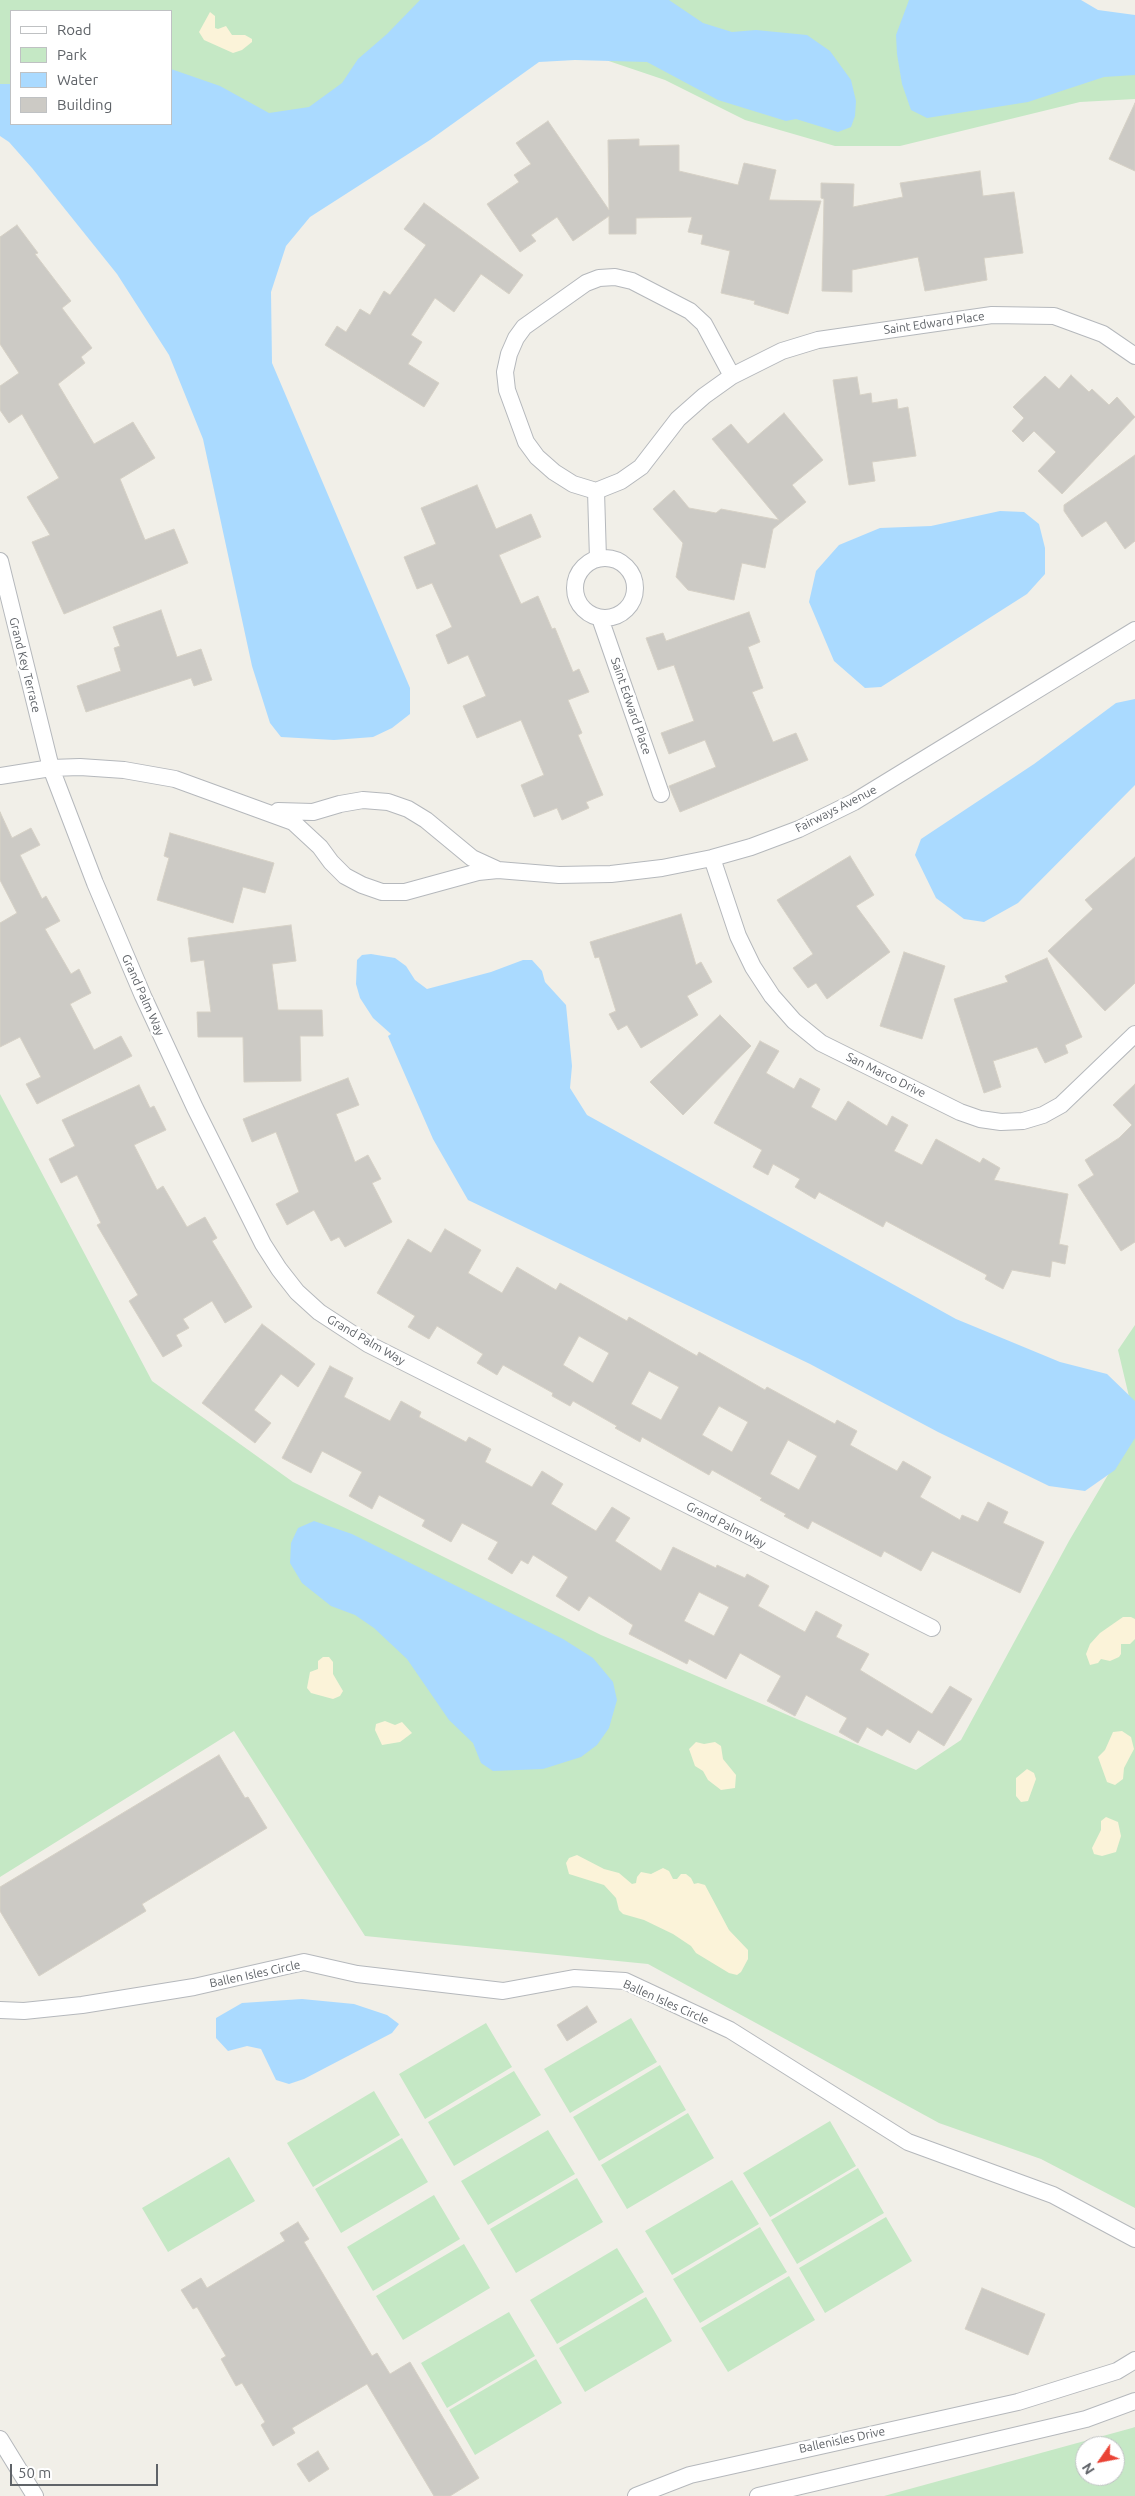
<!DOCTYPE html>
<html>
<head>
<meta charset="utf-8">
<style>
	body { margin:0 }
	#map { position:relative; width:1135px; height:2496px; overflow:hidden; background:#f1efe8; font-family:Ubuntu,sans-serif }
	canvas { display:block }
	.legend { position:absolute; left:10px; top:10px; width:162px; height:115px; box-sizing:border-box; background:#fff; border:1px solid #bfc1c3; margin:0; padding:6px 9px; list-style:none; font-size:15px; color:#5f6368 }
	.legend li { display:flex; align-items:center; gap:10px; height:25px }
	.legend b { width:25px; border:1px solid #bfc1c3 }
	.north { position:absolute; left:1075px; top:2436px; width:50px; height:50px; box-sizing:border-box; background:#fff; border:1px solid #bfc1c3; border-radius:50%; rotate:237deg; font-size:14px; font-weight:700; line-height:20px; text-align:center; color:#5f6368 }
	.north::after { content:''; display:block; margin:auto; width:18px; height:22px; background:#ea4335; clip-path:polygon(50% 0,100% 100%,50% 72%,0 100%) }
	.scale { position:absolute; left:10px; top:2464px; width:148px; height:22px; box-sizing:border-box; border:2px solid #5f6368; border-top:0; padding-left:6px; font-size:15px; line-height:18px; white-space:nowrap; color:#5f6368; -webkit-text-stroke:4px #fff; paint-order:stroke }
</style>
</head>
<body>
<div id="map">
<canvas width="1135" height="2496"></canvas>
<ul class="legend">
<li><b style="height:6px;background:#fff"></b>Road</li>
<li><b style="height:14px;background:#c5e8c5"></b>Park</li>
<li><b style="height:14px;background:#aadaff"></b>Water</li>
<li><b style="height:14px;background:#cccac5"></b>Building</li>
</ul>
<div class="north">N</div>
<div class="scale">50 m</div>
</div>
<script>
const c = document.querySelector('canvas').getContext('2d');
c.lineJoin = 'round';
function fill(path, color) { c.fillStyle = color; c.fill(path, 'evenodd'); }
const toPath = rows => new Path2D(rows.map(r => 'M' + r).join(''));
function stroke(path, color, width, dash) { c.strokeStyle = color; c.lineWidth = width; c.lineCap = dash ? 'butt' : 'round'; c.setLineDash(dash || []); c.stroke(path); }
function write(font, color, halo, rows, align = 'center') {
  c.font = font + ' Ubuntu,sans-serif'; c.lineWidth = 5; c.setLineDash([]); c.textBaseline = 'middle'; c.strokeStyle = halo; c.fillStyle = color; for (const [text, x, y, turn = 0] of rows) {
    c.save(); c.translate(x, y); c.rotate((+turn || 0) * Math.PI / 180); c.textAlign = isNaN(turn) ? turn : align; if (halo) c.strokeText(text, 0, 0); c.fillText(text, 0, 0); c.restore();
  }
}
fill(toPath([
	[0,0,1014,0,1135,38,1135,99,1080,102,900,146,835,146,745,120,665,80,505,26,373,106,171,124,171,11,11,11,11,116,0,114],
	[0,1094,152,1381,293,1482,601,1635,916,1770,961,1740,1069,1541,1135,1429,1135,2208,1041,2159,939,2123,648,1964,365,1936,234,1731,0,1877],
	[1135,1325,1135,1422,1118,1350],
	[631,2018,657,2062,570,2113,544,2069],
	[486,2023,512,2067,425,2119,399,2074],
	[660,2065,686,2110,599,2161,573,2117],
	[514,2071,541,2115,454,2166,428,2122],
	[374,2091,400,2135,313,2187,287,2143],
	[688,2113,714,2158,627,2209,601,2165],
	[830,2121,856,2166,770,2217,743,2173],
	[548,2130,575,2174,488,2225,461,2181],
	[402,2138,428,2182,341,2233,315,2189],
	[229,2157,255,2201,168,2252,142,2208],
	[858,2168,884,2213,797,2264,771,2220],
	[577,2178,603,2222,516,2273,490,2229],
	[732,2180,759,2224,672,2275,645,2231],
	[434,2195,460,2239,373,2291,347,2247],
	[886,2217,912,2261,825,2313,799,2268],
	[760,2227,787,2272,700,2323,673,2279],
	[464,2244,490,2288,403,2340,376,2296],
	[617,2248,644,2292,557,2344,530,2300],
	[789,2276,815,2320,728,2372,701,2328],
	[646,2297,672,2341,585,2392,559,2348],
	[509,2312,535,2356,447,2408,421,2363],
	[536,2359,562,2403,475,2455,449,2410],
	[1135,2427,1135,2496,884,2496,1132,2428],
	[1085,2446,1115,2446,1115,2476,1085,2476]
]), '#c5e8c5');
fill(toPath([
	[210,12,215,16,215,28,218,29,226,26,232,35,245,35,252,39,252,42,242,50,233,53,204,40,199,32],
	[1123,1617,1131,1617,1135,1619,1135,1639,1130,1644,1121,1644,1121,1654,1119,1657,1110,1661,1101,1659,1098,1663,1090,1665,1086,1654,1090,1644,1100,1633],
	[323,1657,329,1657,333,1662,333,1674,343,1691,340,1696,333,1699,311,1693,307,1688,310,1672,318,1669,318,1661],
	[385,1721,395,1725,402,1722,412,1733,400,1742,382,1745,375,1730,376,1724],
	[1122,1731,1131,1737,1134,1749,1124,1768,1123,1779,1115,1785,1107,1782,1098,1757,1105,1750,1113,1732],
	[696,1742,704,1744,715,1742,721,1746,723,1759,736,1775,735,1788,721,1790,708,1780,703,1771,695,1766,689,1749],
	[1027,1769,1034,1773,1036,1779,1028,1801,1021,1802,1016,1796,1016,1778],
	[1106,1817,1118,1822,1121,1836,1116,1852,1102,1856,1094,1854,1092,1848,1101,1830,1101,1821],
	[577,1855,604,1869,619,1873,632,1884,636,1883,637,1877,641,1872,651,1874,663,1868,669,1871,673,1879,677,1879,681,1874,686,1874,691,1878,694,1884,698,1883,705,1885,729,1930,748,1950,748,1959,741,1972,737,1975,729,1973,696,1953,691,1946,673,1934,644,1920,623,1914,619,1910,616,1898,604,1885,569,1874,566,1863,569,1858]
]), '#fbf3d9');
fill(toPath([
	[420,0,669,0,703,23,732,32,756,30,807,35,830,51,851,80,856,101,855,116,851,127,838,132,796,119,786,121,718,100,647,62,575,60,539,62,430,140,310,217,286,246,271,292,272,363,410,688,410,714,392,728,373,737,334,740,281,737,270,723,252,666,203,439,169,355,117,274,32,168,9,142,0,136,0,84,11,84,11,124,171,124,171,69,220,86,269,113,309,107,342,83,358,59,387,34],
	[909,0,1081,0,1098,10,1135,15,1135,75,1104,77,1028,102,927,118,911,110,902,84,897,54,896,35],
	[1000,511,1024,512,1039,524,1045,548,1045,574,1027,594,881,687,865,688,834,661,809,602,816,571,839,545,880,528,931,526],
	[1135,699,1135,785,1018,903,984,922,964,919,936,898,915,855,921,839,1034,764,1116,703],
	[371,954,395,958,406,966,415,980,427,989,491,972,523,960,532,960,542,971,545,982,566,1005,572,1066,570,1088,587,1115,956,1319,1060,1362,1107,1374,1135,1401,1135,1438,1115,1470,1085,1491,1049,1486,938,1432,810,1364,468,1200,433,1139,388,1036,391,1034,373,1018,360,998,356,984,357,960,362,955],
	[314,1521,352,1534,563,1639,593,1658,613,1682,617,1700,609,1728,597,1745,581,1757,543,1769,493,1771,481,1763,473,1743,449,1720,407,1659,374,1628,355,1615,331,1606,302,1583,290,1563,291,1543,298,1528],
	[302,1999,354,2004,387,2015,399,2024,392,2033,304,2079,289,2084,276,2080,261,2049,247,2046,228,2051,216,2038,216,2018,242,2003]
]), '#aadaff');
const building = toPath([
	[1135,103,1135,171,1109,159,1135,103],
	[548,121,609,210,608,140,639,139,639,146,679,145,679,171,738,185,744,163,776,170,769,200,821,201,788,314,754,304,755,301,721,293,730,251,701,244,703,235,688,232,692,217,636,218,636,234,609,234,609,216,573,241,557,217,531,235,536,241,520,252,487,204,519,182,514,175,531,164,516,143,548,121],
	[980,171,983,196,1014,192,1023,253,984,258,987,280,925,291,918,257,852,270,852,292,822,291,824,199,821,198,821,183,854,184,853,207,903,197,900,183,980,171],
	[424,203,523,275,509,294,481,274,454,312,435,298,411,335,422,342,408,364,439,383,424,407,325,345,337,326,346,332,360,309,370,315,384,291,390,295,426,245,404,229,424,203],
	[17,225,38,253,35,254,71,301,62,308,92,348,81,357,85,363,58,384,94,444,133,422,155,458,120,479,145,540,174,529,188,563,64,614,32,542,50,535,27,497,59,478,22,414,9,423,0,410,0,386,19,373,0,344,0,237,17,225],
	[1071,375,1089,392,1092,389,1109,405,1117,397,1135,417,1062,494,1038,471,1056,452,1034,431,1023,442,1012,431,1024,418,1013,407,1045,376,1059,389,1071,375],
	[857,377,860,395,871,393,872,403,897,399,898,409,908,407,916,456,872,462,875,481,849,485,833,380,857,377],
	[784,413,823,460,792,485,806,502,773,529,765,568,742,563,734,600,688,590,676,577,683,543,653,509,674,490,689,508,716,513,721,509,779,520,712,439,731,424,748,444,784,413],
	[1135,455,1135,541,1125,549,1106,521,1082,537,1064,511,1064,505,1135,455],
	[477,485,496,529,531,514,541,537,499,555,521,604,538,596,552,629,555,628,573,672,579,669,589,692,568,700,582,733,578,735,603,795,586,802,589,808,562,820,557,808,534,817,521,785,544,775,521,720,477,738,463,706,486,696,468,655,448,664,436,635,452,627,432,583,417,589,404,557,436,544,421,508,477,485],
	[161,610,177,657,201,649,212,680,194,686,191,678,86,712,77,686,121,671,114,648,120,646,113,627,161,610],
	[749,612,760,642,748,647,763,688,752,692,773,742,796,733,808,760,680,812,669,786,716,767,705,740,669,754,661,733,694,721,674,665,658,670,646,638,663,633,666,641,749,612],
	[0,812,12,838,31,828,40,845,20,855,42,899,46,896,60,921,45,929,71,974,79,969,91,993,70,1004,94,1050,121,1036,132,1056,37,1104,26,1084,41,1077,20,1037,0,1047,0,923,17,913,0,880,0,812],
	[170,833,274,863,265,893,243,887,233,923,157,900,169,858,164,856,170,833],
	[850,856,874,895,856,906,890,952,827,999,816,983,808,988,793,968,813,954,777,900,850,856],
	[1135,857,1135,983,1105,1011,1048,951,1093,909,1085,900,1135,857],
	[681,914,696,965,701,962,712,982,687,996,698,1015,641,1048,627,1025,618,1030,609,1014,616,1011,599,957,595,958,590,942,681,914],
	[291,925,296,961,272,964,278,1010,322,1010,323,1036,300,1036,301,1081,244,1082,243,1037,198,1037,197,1012,211,1012,204,960,191,962,188,938,291,925],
	[904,952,945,966,922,1039,880,1026,904,952],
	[1047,958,1082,1037,1065,1045,1068,1053,1045,1063,1037,1047,993,1061,1001,1087,984,1093,954,999,1008,982,1005,976,1047,958],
	[720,1015,751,1046,683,1115,650,1082,720,1015],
	[760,1041,779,1051,766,1073,794,1089,800,1078,820,1089,811,1107,836,1121,848,1101,887,1126,892,1116,908,1125,894,1151,922,1165,936,1139,980,1163,983,1158,1000,1168,994,1180,1068,1194,1059,1244,1068,1246,1065,1264,1052,1261,1050,1277,1012,1270,1003,1289,985,1279,987,1275,886,1221,883,1227,819,1192,815,1199,795,1187,800,1179,773,1164,768,1175,753,1167,762,1150,714,1123,760,1041],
	[348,1078,359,1105,336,1114,355,1162,368,1155,381,1179,372,1183,392,1222,345,1247,339,1237,331,1241,314,1210,287,1225,276,1204,299,1192,276,1132,252,1142,243,1119,348,1078],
	[1135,1084,1135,1242,1121,1251,1078,1185,1094,1175,1085,1160,1119,1138,1132,1125,1113,1105,1135,1084],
	[139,1085,150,1108,154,1106,166,1130,134,1145,157,1190,163,1186,187,1227,205,1217,217,1238,212,1241,252,1307,225,1323,212,1301,183,1319,189,1328,176,1335,182,1346,163,1357,129,1301,138,1295,97,1225,101,1223,77,1175,61,1183,49,1159,75,1146,62,1120,139,1085],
	[445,1229,481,1250,468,1273,502,1293,517,1267,556,1290,560,1283,627,1321,629,1317,697,1356,699,1352,765,1390,767,1387,835,1424,837,1420,857,1431,850,1445,897,1471,903,1461,931,1477,920,1497,960,1520,962,1515,978,1522,988,1502,1008,1512,1003,1523,1044,1542,1020,1593,932,1551,921,1571,884,1551,881,1557,812,1521,808,1529,784,1516,786,1514,760,1500,762,1498,712,1470,709,1475,642,1437,640,1442,615,1428,617,1426,573,1401,570,1406,552,1396,553,1393,503,1365,497,1375,477,1363,483,1354,437,1326,429,1339,408,1327,415,1316,377,1293,408,1239,431,1253,445,1229],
	[579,1336,609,1353,593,1383,563,1365,579,1336],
	[649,1371,679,1387,661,1420,631,1404,649,1371],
	[719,1406,748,1422,732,1452,702,1435,719,1406],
	[788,1440,817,1456,799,1490,770,1474,788,1440],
	[262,1324,315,1364,298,1387,281,1374,254,1410,271,1423,255,1443,202,1403,262,1324],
	[330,1366,353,1378,344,1397,390,1421,401,1401,421,1412,419,1417,466,1442,469,1437,491,1449,485,1462,532,1487,542,1471,563,1484,551,1504,596,1531,612,1507,630,1518,615,1541,661,1571,673,1547,716,1568,717,1565,745,1578,747,1574,769,1586,758,1606,805,1632,816,1611,842,1625,836,1637,869,1654,860,1670,932,1714,950,1686,972,1699,944,1746,918,1730,910,1743,887,1729,882,1736,867,1727,858,1743,839,1732,847,1718,806,1695,795,1716,767,1701,781,1676,740,1653,726,1679,689,1659,687,1664,629,1634,633,1625,589,1596,579,1611,556,1596,568,1577,533,1555,528,1564,521,1560,512,1574,488,1559,498,1542,462,1523,451,1542,422,1526,425,1520,379,1495,372,1509,349,1496,362,1472,322,1451,311,1473,282,1458,330,1366],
	[699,1592,729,1607,714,1636,684,1621,699,1592],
	[219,1755,245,1798,248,1797,267,1828,142,1904,146,1911,39,1976,0,1911,0,1887,219,1755],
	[587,2006,597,2022,567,2041,557,2025,587,2006],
	[298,2222,309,2239,304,2242,372,2356,377,2353,390,2374,410,2362,479,2478,450,2496,434,2496,367,2384,292,2428,295,2433,273,2446,261,2425,265,2422,242,2383,236,2386,221,2359,226,2356,197,2307,193,2309,181,2290,201,2278,207,2288,285,2241,280,2233,298,2222],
	[982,2288,1045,2314,1028,2355,965,2329,982,2288],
	[318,2451,329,2469,309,2482,297,2464,318,2451]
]);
fill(building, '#cccac5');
stroke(building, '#d6d1c6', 1);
const minor = toPath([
	[732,376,704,324,690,311,632,281,615,277,599,278,586,283,524,327,516,338,509,354,505,372,507,390,526,442,537,457,554,472,573,484,596,491,621,481,641,467,678,419,704,396,732,376,782,351,818,340,992,315,1054,316,1103,334,1135,356],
	[596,491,598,559],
	'575 588a30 30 0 1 1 60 0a30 30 0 1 1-60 0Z',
	[0,561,51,768,95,883,143,996,195,1108,263,1244,279,1269,297,1292,319,1312,368,1344,932,1628],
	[600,618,661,794],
	[0,776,51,768,80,767,124,770,175,779,293,822,320,847,331,862,345,876,362,885,382,892,405,892,478,872,498,870,559,875,611,874,662,868,712,858,751,847,799,829,854,802,1135,630],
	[278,811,313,812,340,804,363,800,388,802,408,809,426,820,472,858,496,869],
	[712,858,738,936,753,967,772,996,794,1021,821,1043,960,1112,980,1119,1001,1122,1023,1121,1043,1115,1061,1105,1135,1034],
	[0,2010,24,2011,82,2005,194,1987,304,1962,357,1974,503,1991,574,1978,625,1981,730,2030,908,2142,1053,2195,1135,2239],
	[0,2439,35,2496],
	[636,2496,690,2475,1018,2402,1117,2371,1135,2360],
	[758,2496,1086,2419,1135,2401]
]);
stroke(minor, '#b5b8bc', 18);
stroke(minor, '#fff', 16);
write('12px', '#5f6368', '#fff', [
	["Saint Edward Place",934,323,-8],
	["Grand Key Terrace",25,665,76],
	["Saint Edward Place",631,706,71],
	["Fairways Avenue",836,809,-27],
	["Grand Palm Way",143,995,66],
	["San Marco Drive",886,1075,26],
	["Grand Palm Way",366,1340,30],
	["Grand Palm Way",726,1525,27],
	["Ballen Isles Circle",255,1974,-12],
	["Ballen Isles Circle",666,2002,24],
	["Ballenisles Drive",842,2440,-12]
]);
</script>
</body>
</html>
